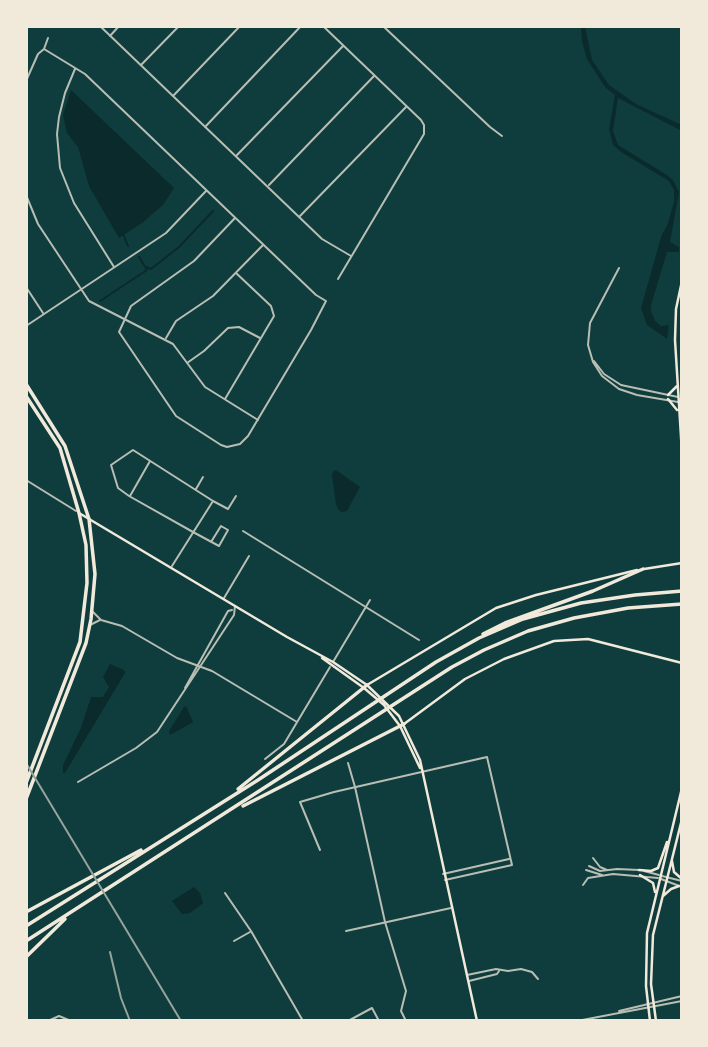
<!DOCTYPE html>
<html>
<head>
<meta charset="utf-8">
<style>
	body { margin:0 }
	#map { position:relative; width:708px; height:1047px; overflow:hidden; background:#0f3d3e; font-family:Signika,sans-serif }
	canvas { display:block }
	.frame { position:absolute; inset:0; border:28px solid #f1e9da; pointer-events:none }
</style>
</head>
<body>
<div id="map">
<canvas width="708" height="1047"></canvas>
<div class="frame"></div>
</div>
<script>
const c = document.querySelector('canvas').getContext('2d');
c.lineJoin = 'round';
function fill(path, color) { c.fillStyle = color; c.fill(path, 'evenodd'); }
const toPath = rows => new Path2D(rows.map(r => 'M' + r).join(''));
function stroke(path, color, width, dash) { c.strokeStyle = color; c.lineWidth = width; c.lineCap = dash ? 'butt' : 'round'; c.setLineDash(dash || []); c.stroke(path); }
fill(toPath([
	[581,26,585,26,592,60,609,85,636,104,682,125,682,131,618,98,613,131,618,145,667,175,673,180,679,192,670,242,679,247,679,252,667,252,651,305,651,311,655,321,661,326,669,325,667,339,647,325,641,308,662,234,667,226,674,202,674,190,669,181,621,152,613,145,609,129,615,95,605,87,587,59,582,41],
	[71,90,174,188,163,205,142,223,119,238,89,186,78,147,67,133,63,115],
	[336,470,360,487,347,511,343,512,339,511,336,504,332,475,333,471],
	[110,664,124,670,125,673,65,773,63,773,63,765,81,728,91,697,103,697,109,687,103,677],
	[186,706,193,722,170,735,169,731,184,707],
	[194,887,200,893,203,903,190,913,182,914,172,901]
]), '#0a2a2b');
stroke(toPath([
	[124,236,128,246],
	[147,267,151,269,179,247,213,211],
	[100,301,147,270,139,257]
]), '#0a2a2b', 2);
stroke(toPath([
	[100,26,322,239,351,256],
	[323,26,421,120,424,125,424,134,338,279],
	[383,26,490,127,502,136],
	[110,36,119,26],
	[44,49,85,74,316,295,326,301,311,330,248,436,240,444,227,447,221,445,176,416,119,332,131,306,194,261,235,218],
	[141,65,179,26],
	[75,69,65,93,59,117,57,134,60,168,74,203,114,267],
	[26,81,38,54,44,49,48,38],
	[173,96,240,26],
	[205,127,301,26],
	[237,155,343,46],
	[269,185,374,76],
	[26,195,38,224,89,301,173,344,205,387,258,420],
	[300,216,406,107],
	[619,268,590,323,588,345,593,362,602,376,619,389,637,395,678,402],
	[26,287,43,313],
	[26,326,166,233,206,191],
	[166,338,176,321,213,296,263,245],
	[594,361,604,374,621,385,678,397],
	[187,363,204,351,228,328,239,327,260,338],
	[225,399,274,316,271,306,236,273],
	[196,489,203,477],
	[130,496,150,461],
	[243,531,419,640],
	[211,542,221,526,228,530,219,546,193,532,129,496,118,488,111,465,133,450,213,501],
	[172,566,213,501,228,509,236,496],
	[224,598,249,556],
	[93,612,101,620,122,626,177,658,212,671,297,722],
	[90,625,100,620],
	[333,662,370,600],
	[185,688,228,611,232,610],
	[265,759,284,744,330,667],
	[348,763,355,787,385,922,406,991,401,1011,406,1021],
	[78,782,136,748,157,732,234,615,235,606],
	[320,850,300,802,334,792,487,757,512,865,445,880],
	[593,858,600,867,607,870],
	[589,866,600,871,617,869,639,870],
	[586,870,602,875],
	[644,871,659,875],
	[443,874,509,859],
	[583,885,588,878,613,874,658,878],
	[225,893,251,931,303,1021],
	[346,931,451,908],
	[234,941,250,932],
	[467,975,496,969,508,971,521,969,532,972,538,979],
	[469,981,497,974,499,971],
	[619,1011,682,996],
	[48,1021,59,1016,71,1021],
	[348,1021,372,1008,379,1021],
	[577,1021,682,1001]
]), '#b8beb3', 2);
stroke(toPath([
	[26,480,76,511],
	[662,876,682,881],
	[661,879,682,887]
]), '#b8beb3', 2);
stroke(toPath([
	[682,281,676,309,675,340,682,453],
	[668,395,677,386],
	[668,399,677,410],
	[79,513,287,637,333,662,367,685,399,716,420,760,477,1021],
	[644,569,682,563],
	[322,658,364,688,384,705,400,726,420,768],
	[367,685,496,608,536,595,637,570],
	[404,724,465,679,504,659,554,641,588,639,682,663],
	[672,861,674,872,682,879],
	[639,870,651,871,658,868,667,842],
	[640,875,653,883,655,892],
	[663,896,671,889,679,886],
	[650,1021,646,986,647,933,682,788],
	[656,1021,651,984,653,935,682,819]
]), '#f1e9da', 2.5);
stroke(toPath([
	[26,384,65,446,89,519,95,574,91,619,86,643,26,799],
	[26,396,60,448,79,513,86,545,87,583,80,642,26,783]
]), '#f1e9da', 3.5);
stroke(toPath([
	[483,634,505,623,593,591,643,569],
	[238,789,367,685],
	[243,806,404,724],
	[26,912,141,850],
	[26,926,258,780,436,662,479,638,523,619,581,603,635,595,682,591],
	[26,941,452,667,484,650,528,631,574,618,628,608,682,604],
	[26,957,65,919]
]), '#f1e9da', 3.5);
stroke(toPath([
	[26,763,181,1021],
	[110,952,121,998,130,1021]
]), '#97a49c', 2);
</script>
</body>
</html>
